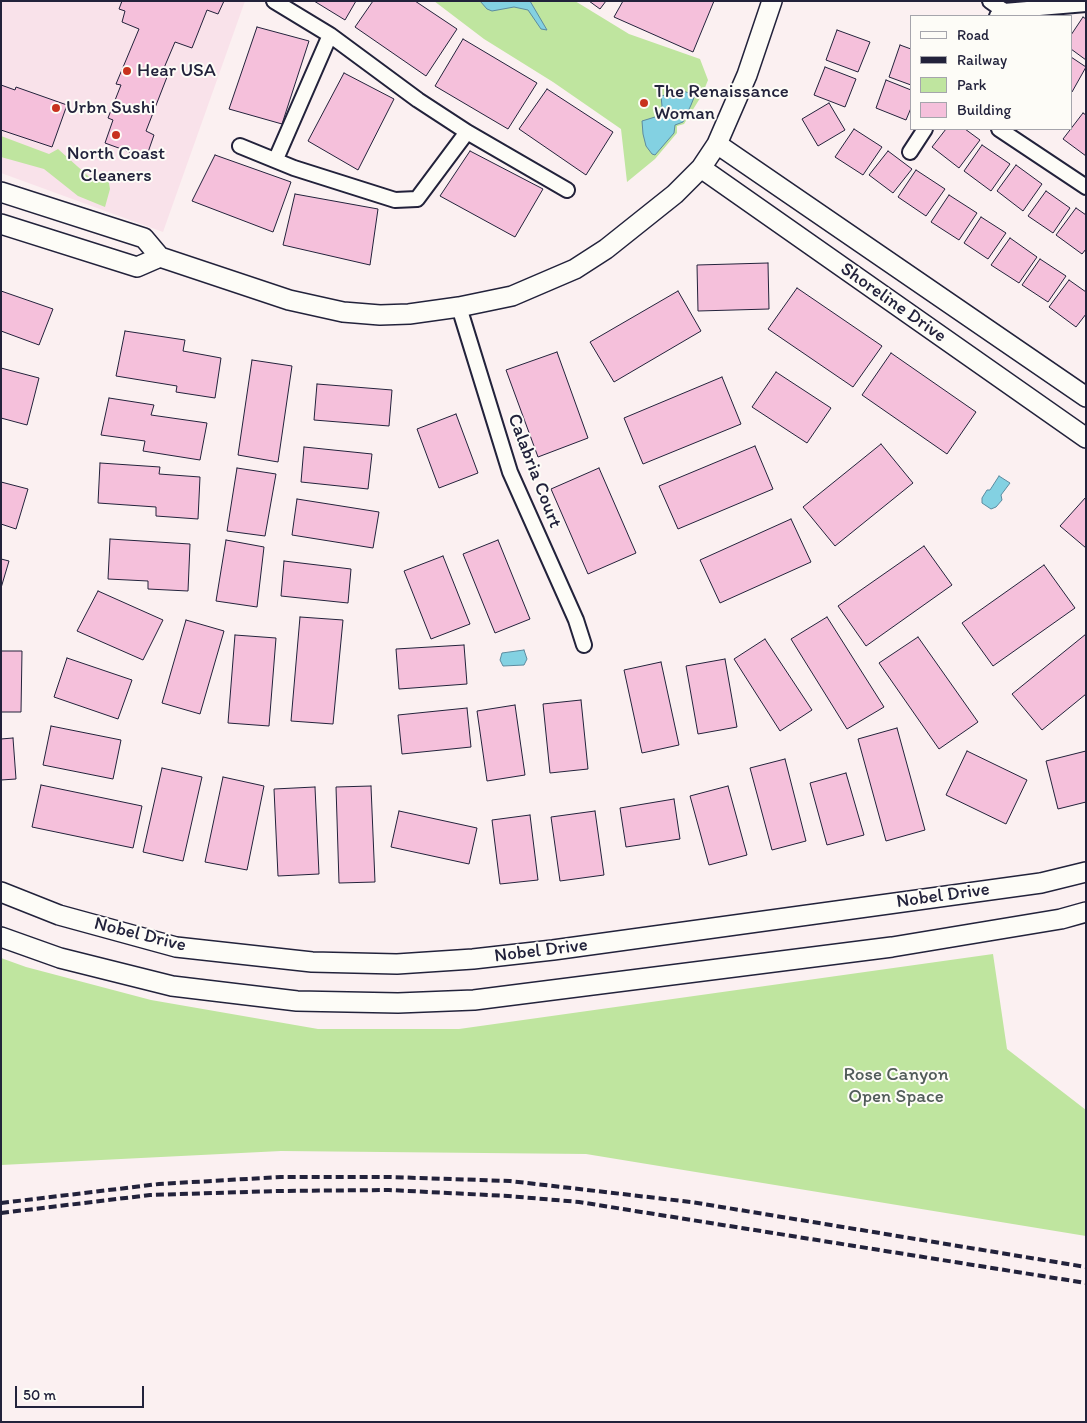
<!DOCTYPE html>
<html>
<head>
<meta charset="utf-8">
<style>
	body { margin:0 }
	#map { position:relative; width:1087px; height:1423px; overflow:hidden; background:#fbf0f1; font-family:Itim,sans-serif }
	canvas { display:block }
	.frame { position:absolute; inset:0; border:2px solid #22223b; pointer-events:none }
	.legend { position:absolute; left:910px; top:15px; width:162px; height:115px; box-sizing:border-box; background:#fdfcf7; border:1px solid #a5a5ac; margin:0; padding:6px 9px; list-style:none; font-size:15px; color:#22223b }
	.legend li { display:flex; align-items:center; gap:10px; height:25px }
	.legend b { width:25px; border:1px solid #a5a5ac }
	.scale { position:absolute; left:15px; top:1386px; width:129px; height:22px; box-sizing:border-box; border:2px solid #22223b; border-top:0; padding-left:6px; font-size:15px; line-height:18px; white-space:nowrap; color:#22223b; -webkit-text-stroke:4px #fdfcf7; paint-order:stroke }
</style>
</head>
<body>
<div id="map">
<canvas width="1087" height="1423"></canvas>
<div class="frame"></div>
<ul class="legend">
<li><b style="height:6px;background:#fdfcf7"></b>Road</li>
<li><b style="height:6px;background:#22223b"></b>Railway</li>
<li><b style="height:14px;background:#bfe59f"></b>Park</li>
<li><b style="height:14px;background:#f5c0db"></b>Building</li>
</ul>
<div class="scale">50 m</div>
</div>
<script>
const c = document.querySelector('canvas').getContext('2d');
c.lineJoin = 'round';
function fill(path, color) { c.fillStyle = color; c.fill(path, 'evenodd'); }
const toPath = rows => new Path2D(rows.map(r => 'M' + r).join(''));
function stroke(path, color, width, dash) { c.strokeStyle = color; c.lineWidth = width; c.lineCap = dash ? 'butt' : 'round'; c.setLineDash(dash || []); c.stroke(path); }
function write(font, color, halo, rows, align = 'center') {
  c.font = font + ' Itim,sans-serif'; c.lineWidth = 4; c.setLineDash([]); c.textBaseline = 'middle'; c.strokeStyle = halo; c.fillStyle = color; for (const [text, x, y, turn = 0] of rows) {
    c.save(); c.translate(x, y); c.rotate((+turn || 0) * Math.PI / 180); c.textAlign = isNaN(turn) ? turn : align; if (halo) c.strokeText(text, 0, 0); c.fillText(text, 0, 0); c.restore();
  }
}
fill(toPath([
	[1,1,245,1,163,232,1,173]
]), '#f9e2ea');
fill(toPath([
	[434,1,575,1,629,34,700,59,708,80,702,95,684,124,677,126,677,133,655,159,627,182,621,129,553,82,484,39],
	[1,136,49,154,58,149,96,183,104,176,108,178,110,189,105,207,78,196,44,169,1,157],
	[993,954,1007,1049,1086,1110,1086,1236,586,1154,281,1151,1,1165,1,958,26,967,151,1000,318,1029,459,1029]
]), '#bfe59f');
const water = toPath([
	[480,1,530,1,547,30,541,29,528,10,514,7,492,11,487,9,480,1],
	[683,91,695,95,691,105,683,122,675,125,674,133,655,155,652,154,646,146,643,134,642,121,655,117,659,112,662,106,661,96,683,91],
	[999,476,1010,483,1001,495,1002,500,996,507,991,509,982,503,982,498,987,490,990,490,999,476],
	[524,650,527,659,524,665,503,666,500,660,502,653,524,650]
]);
fill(water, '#83d1e2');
stroke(water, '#5c8b9f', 1);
const building = toPath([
	[122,1,224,1,218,14,207,10,192,48,175,42,161,75,167,77,146,131,154,135,146,158,105,143,113,120,108,118,121,85,116,84,139,29,122,22,125,11,119,9,122,1],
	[314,1,356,1,345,20,314,1],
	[373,1,415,1,457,29,426,76,355,27,373,1],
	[589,1,606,1,600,9,589,1],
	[623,1,714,1,693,52,614,17,623,1],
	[1083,17,1086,19,1086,60,1071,49,1071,35,1083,17],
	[257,27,309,41,282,124,229,109,257,27],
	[837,30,870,42,858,72,826,60,837,30],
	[463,39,537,83,508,129,435,86,463,39],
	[900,45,911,49,911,85,889,77,900,45],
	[1071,57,1086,67,1072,92,1071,91,1071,57],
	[825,67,856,79,845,107,814,95,825,67],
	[344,73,394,99,358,170,308,141,344,73],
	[886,80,911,90,911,108,906,120,876,108,886,80],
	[1,85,15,90,16,87,67,105,52,147,1,130,1,85],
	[547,89,613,132,586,175,519,129,547,89],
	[829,103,845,130,818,146,802,119,829,103],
	[1083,113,1086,115,1086,156,1063,139,1083,113],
	[854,129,882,147,863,175,835,157,854,129],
	[946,129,965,129,980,140,959,168,932,147,946,129],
	[982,145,1010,164,991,191,964,171,982,145],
	[470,151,543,189,515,237,440,196,470,151],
	[888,151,912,169,893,193,869,175,888,151],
	[215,155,291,182,273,232,192,201,215,155],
	[1016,165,1042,184,1023,211,997,191,1016,165],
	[916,170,945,189,926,216,898,197,916,170],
	[1046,191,1070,208,1053,233,1028,216,1046,191],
	[295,194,378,209,370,265,283,245,295,194],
	[949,195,977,213,959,240,931,222,949,195],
	[1076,208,1086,215,1086,249,1082,254,1056,235,1076,208],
	[981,217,1006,233,988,259,964,243,981,217],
	[1010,238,1037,257,1019,283,991,265,1010,238],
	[1040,259,1066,276,1048,302,1022,285,1040,259],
	[768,263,769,309,698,311,697,265,768,263],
	[1069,280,1086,292,1086,314,1076,327,1049,307,1069,280],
	[797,288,882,346,853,387,768,329,797,288],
	[1,291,53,309,39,345,1,331,1,291],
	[678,291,701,331,614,382,590,342,678,291],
	[125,331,185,340,183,351,221,358,215,398,176,392,177,386,116,376,125,331],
	[557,352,588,438,538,457,506,370,557,352],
	[891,353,976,412,947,454,862,395,891,353],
	[252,360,292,366,278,462,238,455,252,360],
	[1,368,39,378,27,425,1,418,1,368],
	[776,372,831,408,807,443,752,407,776,372],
	[722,377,741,424,643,464,624,418,722,377],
	[317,384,392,390,389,426,314,420,317,384],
	[109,398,154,405,151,415,207,423,200,460,143,451,145,441,101,435,109,398],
	[456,414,478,473,439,488,417,429,456,414],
	[881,444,913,483,835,546,803,507,881,444],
	[755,446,773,489,678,529,659,486,755,446],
	[304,447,372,454,368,489,301,482,304,447],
	[100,463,160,467,159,474,200,477,198,519,156,516,156,507,98,503,100,463],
	[237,468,276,474,265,536,227,531,237,468],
	[599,468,636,553,588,574,551,489,599,468],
	[1,482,28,489,16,529,1,524,1,482],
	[1086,497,1086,548,1060,526,1086,497],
	[297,499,379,512,373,548,292,535,297,499],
	[791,519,811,562,720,603,700,560,791,519],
	[110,539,190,544,188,591,148,589,148,581,108,579,110,539],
	[226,540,264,547,257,607,216,601,226,540],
	[498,540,530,619,495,633,463,554,498,540],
	[924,546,952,585,866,646,838,606,924,546],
	[443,556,470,624,431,639,404,571,443,556],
	[1,559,9,561,1,588,1,559],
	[284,561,351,569,348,603,281,596,284,561],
	[1044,565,1075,608,993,666,962,623,1044,565],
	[98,591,163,620,143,660,77,631,98,591],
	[300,617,343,620,333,724,291,721,300,617],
	[827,617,884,707,847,729,791,639,827,617],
	[186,620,224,631,200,714,162,703,186,620],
	[1086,634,1086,694,1042,730,1012,694,1086,634],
	[235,635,276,638,269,726,228,723,235,635],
	[918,637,978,722,939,749,879,663,918,637],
	[765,639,812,710,780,731,734,659,765,639],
	[464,645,467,684,399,689,396,649,464,645],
	[1,651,22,651,21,712,1,712,1,651],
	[67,658,132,680,118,719,54,697,67,658],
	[725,659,737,727,698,734,686,666,725,659],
	[661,662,679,745,642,753,624,670,661,662],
	[581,700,588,769,550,773,543,704,581,700],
	[515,705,525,775,487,781,477,711,515,705],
	[467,708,471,747,402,754,398,715,467,708],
	[51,726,121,740,113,779,43,765,51,726],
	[897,728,925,830,886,841,858,739,897,728],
	[13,738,16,779,1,780,1,739,13,738],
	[967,751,1027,780,1006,824,946,795,967,751],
	[1086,751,1086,802,1058,809,1046,761,1086,751],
	[785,759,806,841,772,850,750,768,785,759],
	[162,768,202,777,183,861,143,852,162,768],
	[846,773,864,835,827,845,810,783,846,773],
	[223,777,264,786,247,870,205,862,223,777],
	[41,785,142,806,133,848,32,827,41,785],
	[371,786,375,882,339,883,336,787,371,786],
	[728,786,747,855,709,865,690,796,728,786],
	[315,787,319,874,278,876,274,789,315,787],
	[674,799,680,839,626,847,620,808,674,799],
	[399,811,477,828,469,864,391,847,399,811],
	[595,811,604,875,560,881,551,817,595,811],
	[530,815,538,880,500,884,492,820,530,815]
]);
fill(building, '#f5c0db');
stroke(building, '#22223b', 1);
const street = toPath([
	[274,1,330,35,418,100,467,132,567,190],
	[990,1,1004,11],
	[997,16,1004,11,1086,4],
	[999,129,1086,187],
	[240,146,294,168,395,200,417,199],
	[910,152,925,129],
	[276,159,330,35],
	[417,199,467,132],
	[459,307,510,472,576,620,584,645]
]);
const secondary = toPath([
	[717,144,1086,397],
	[701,168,1086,438],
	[1,192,144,238,160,257,289,300,343,312,380,315,409,314,459,307,512,296,575,269,606,249,675,194,701,168,717,144,747,75,772,1],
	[1,224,137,267,160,257],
	[1,892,59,915,176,947,312,962,397,964,473,959,553,950,1041,883,1086,872],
	[1,937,60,958,172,986,297,1001,398,1003,474,1000,892,947,1061,919,1086,912]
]);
stroke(street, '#22223b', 18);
stroke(secondary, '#22223b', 22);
stroke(street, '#fdfcf7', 14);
stroke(secondary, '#fdfcf7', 19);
stroke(toPath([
	[1,1203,159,1184,281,1177,389,1177,510,1181,691,1202,1086,1267],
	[1,1213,150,1195,278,1191,389,1190,508,1196,579,1202,1086,1283]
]), '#22223b', 4, [8, 4]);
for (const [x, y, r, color] of [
	[127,71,5,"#c8321e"],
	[644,103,5,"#c8321e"],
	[56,108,5,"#c8321e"],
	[116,135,5,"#c8321e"]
]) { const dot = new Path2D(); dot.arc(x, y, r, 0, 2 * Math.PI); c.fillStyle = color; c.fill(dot); stroke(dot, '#fdfcf7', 2); }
write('19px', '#22223b', '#fdfcf7', [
	["Hear USA",137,71],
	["The Renaissance",654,92],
	["Woman",654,114],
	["Urbn Sushi",66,108],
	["North Coast",116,154,"center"],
	["Cleaners",116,176,"center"]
], 'left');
write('19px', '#22223b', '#fdfcf7', [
	["Shoreline Drive",893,303,35],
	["Calabria Court",534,471,69],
	["Nobel Drive",943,896,-8],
	["Nobel Drive",140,935,14],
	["Nobel Drive",541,951,-7]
]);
write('19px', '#515c59', '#fdfcf7', [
	["Rose Canyon",896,1075],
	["Open Space",896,1097]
]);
</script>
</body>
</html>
